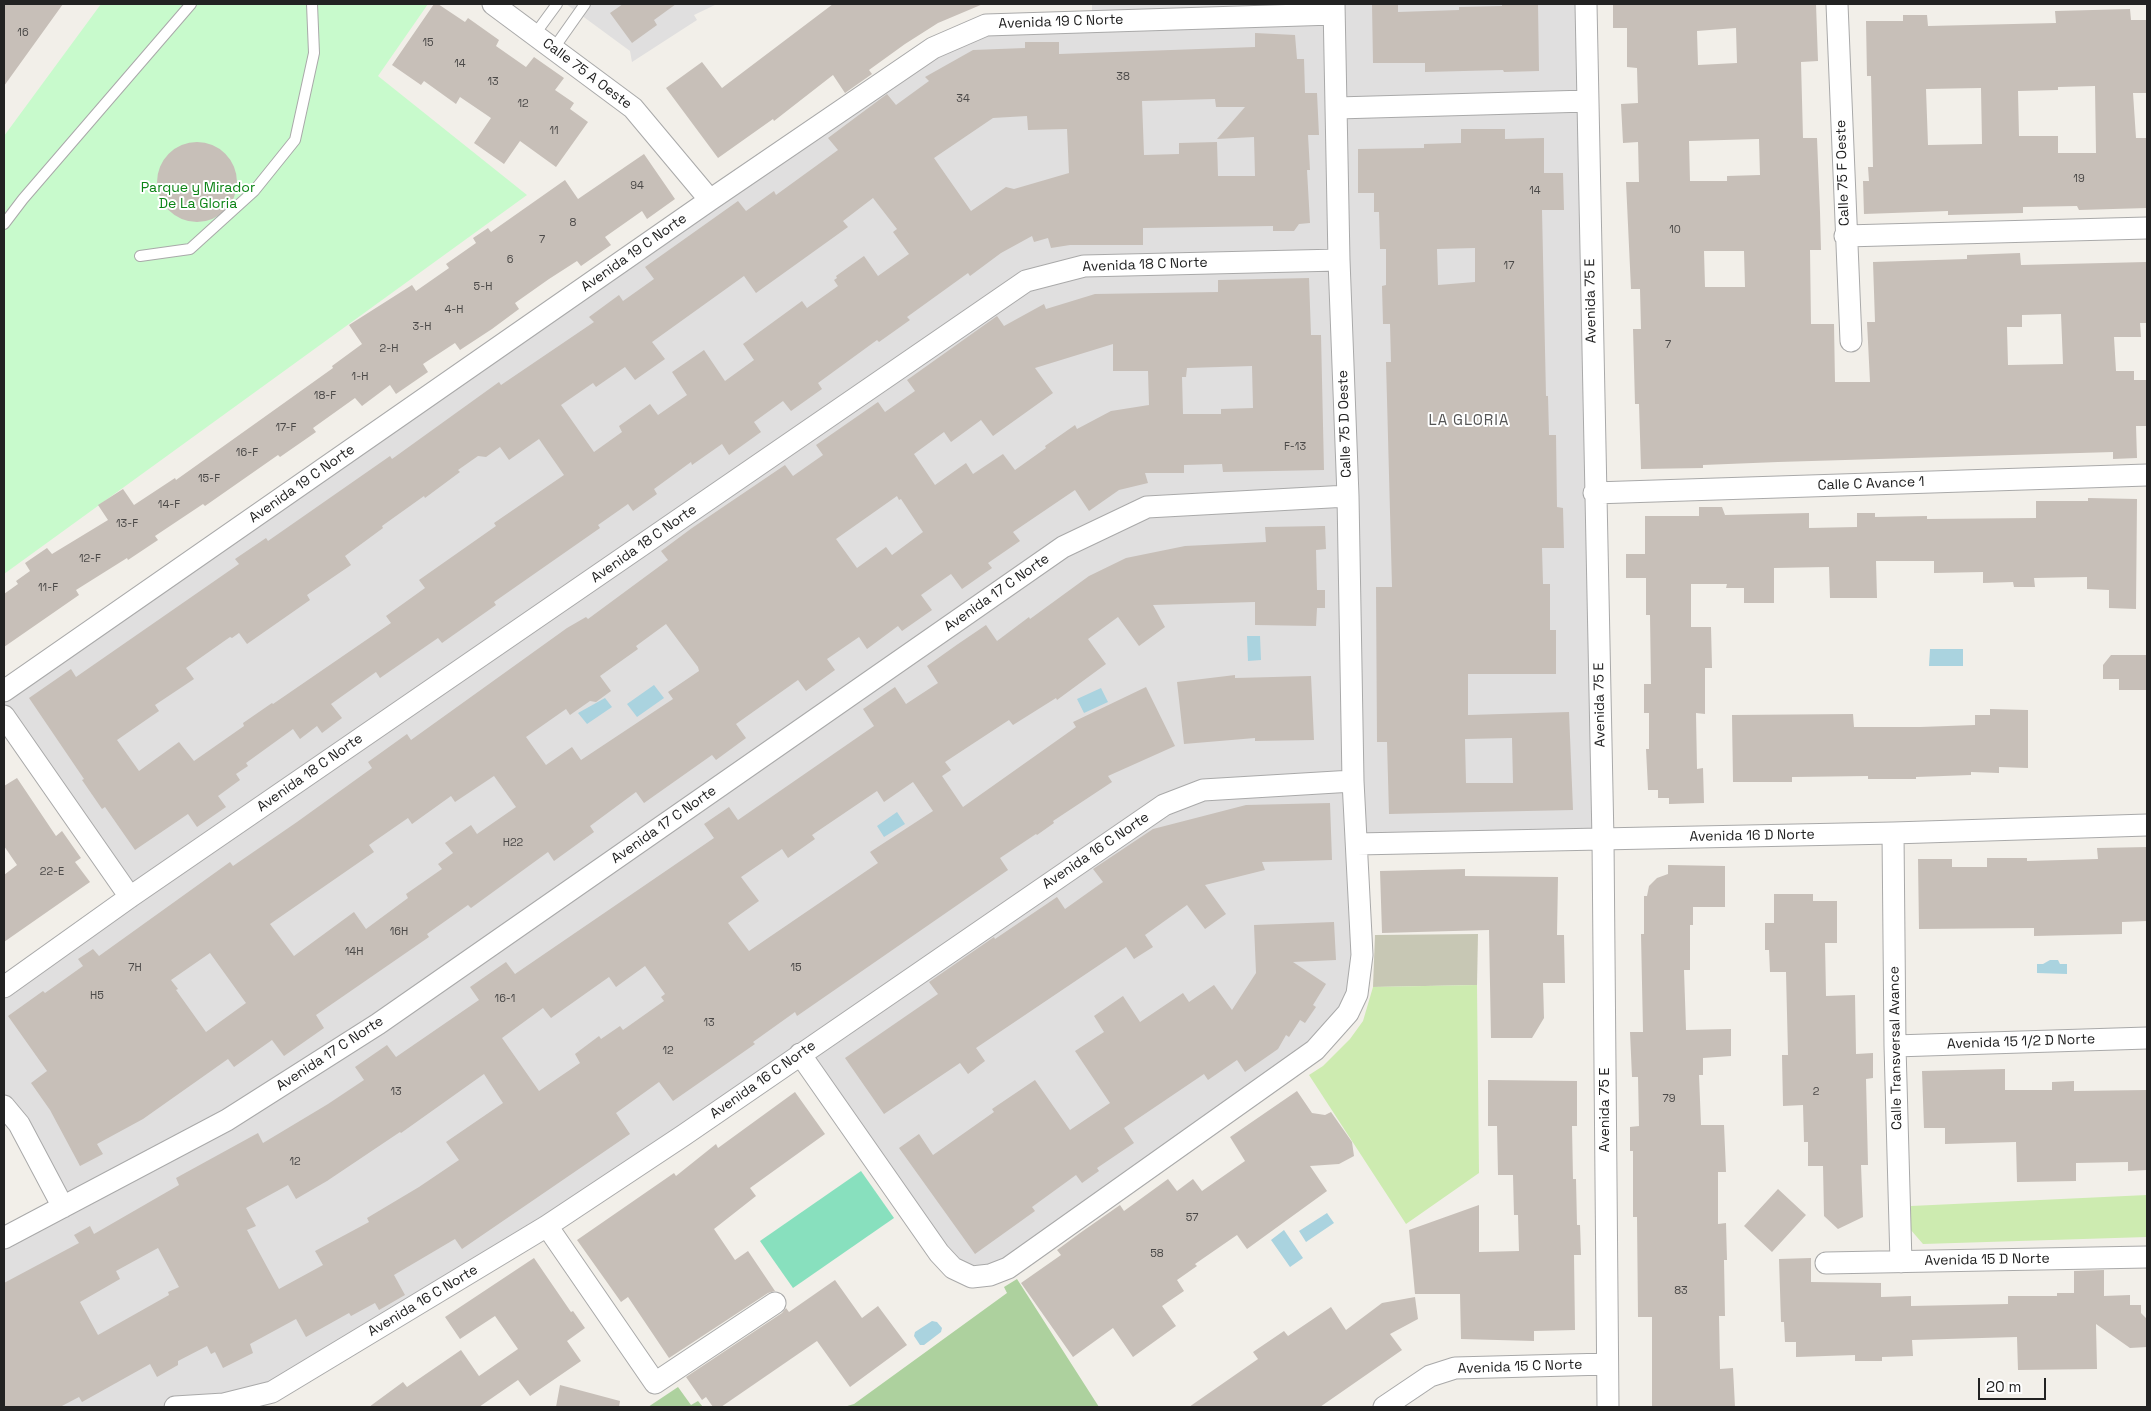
<!DOCTYPE html>
<html>
<head>
<meta charset="utf-8">
<style>
	body { margin:0 }
	#map { position:relative; width:2151px; height:1411px; overflow:hidden; background:#f2efe9; font-family:"Space Grotesk",sans-serif }
	canvas { display:block }
	.frame { position:absolute; inset:0; border:5px solid #222; pointer-events:none }
	.scale { position:absolute; left:1978px; top:1378px; width:68px; height:22px; box-sizing:border-box; border:2px solid #222; border-top:0; padding-left:6px; font-size:15px; line-height:18px; white-space:nowrap; color:#222; -webkit-text-stroke:4px #fff; paint-order:stroke }
</style>
</head>
<body>
<div id="map">
<canvas width="2151" height="1411"></canvas>
<div class="frame"></div>
<div class="scale">20 m</div>
</div>
<script>
const c = document.querySelector('canvas').getContext('2d');
c.lineJoin = 'round';
function fill(path, color) { c.fillStyle = color; c.fill(path, 'evenodd'); }
const toPath = rows => new Path2D(rows.map(r => 'M' + r).join(''));
function stroke(path, color, width, dash) { c.strokeStyle = color; c.lineWidth = width; c.lineCap = dash ? 'butt' : 'round'; c.setLineDash(dash || []); c.stroke(path); }
function write(font, color, halo, rows, align = 'center') {
  c.font = font + ' "Space Grotesk",sans-serif'; c.lineWidth = 4; c.setLineDash([]); c.textBaseline = 'middle'; c.strokeStyle = halo; c.fillStyle = color; for (const [text, x, y, turn = 0] of rows) {
    c.save(); c.translate(x, y); c.rotate((+turn || 0) * Math.PI / 180); c.textAlign = isNaN(turn) ? turn : align; if (halo) c.strokeText(text, 0, 0); c.fillText(text, 0, 0); c.restore();
  }
}
fill(toPath([
	[566,4,717,4,694,15,697,20,632,62,630,51],
	[1092,4,1586,4,1603,840,1358,844,1348,1013,1008,1268,953,1268,800,1054,272,1392,175,1407,54,1407,27,1362,4,1349,4,1238,63,1207,4,1106,4,987,130,897,4,716,4,691,986,25,1092,21]
]), '#e0dfdf');
fill(toPath([
	[1478,934,1477,985,1373,987,1375,935]
]), '#c7c7b4');
fill(toPath([
	[1477,985,1479,1173,1406,1224,1309,1075,1323,1066,1350,1039,1363,1021,1373,987],
	[2147,1195,2147,1237,1923,1244,1910,1229,1911,1206]
]), '#cdebb0');
fill(toPath([
	[1017,1279,1099,1407,844,1407,854,1404,1007,1293,1004,1287],
	[678,1387,691,1405,698,1401,703,1407,648,1407]
]), '#add19e');
fill(toPath([
	[101,4,428,4,378,76,527,195,4,574,4,136]
]), '#c8facc');
fill(toPath([
	[861,1171,894,1218,793,1288,760,1241]
]), '#88e0be');
fill(toPath([
	[1247,636,1260,636,1261,660,1248,661],
	[1930,649,1963,649,1963,666,1929,666],
	[654,685,664,698,637,717,627,704],
	[1101,688,1108,702,1084,713,1077,699],
	[605,698,612,707,587,724,578,713],
	[897,812,905,824,884,837,877,826],
	[2050,960,2058,960,2060,964,2067,964,2067,974,2037,973,2037,964,2043,964],
	[1327,1213,1334,1223,1306,1242,1299,1231],
	[1284,1230,1303,1258,1290,1267,1271,1240],
	[932,1321,937,1322,942,1328,941,1332,924,1345,920,1345,914,1336,915,1332]
]), '#aad3df');
fill(toPath([
	[4,4,63,4,4,86],
	[434,4,438,4,465,22,468,18,499,40,496,46,526,67,534,57,564,78,555,90,574,103,570,109,588,122,556,167,520,141,504,164,474,143,491,118,460,97,456,104,424,81,421,85,392,65],
	[623,4,676,4,654,20,657,25,632,43,610,13],
	[833,4,983,4,938,23,905,44,869,70,872,74,845,93,833,75,774,121,773,119,718,158,666,88,702,62,722,88],
	[1372,4,1398,4,1398,12,1459,10,1459,7,1502,6,1502,4,1538,4,1539,71,1504,72,1503,70,1425,72,1425,63,1373,63],
	[1613,4,1816,4,1818,61,1801,62,1803,138,1817,138,1820,212,1821,250,1810,250,1811,324,1834,324,1835,382,1870,382,1867,322,1875,322,1873,262,1967,259,1967,255,2020,253,2021,265,2147,262,2147,323,2140,323,2141,337,2114,337,2116,371,2134,371,2134,380,2147,380,2147,426,2136,426,2137,458,2113,459,2113,452,1778,462,1703,465,1703,468,1641,469,1639,404,1635,404,1633,329,1641,329,1640,289,1631,289,1626,182,1639,182,1638,142,1623,143,1621,104,1638,103,1637,68,1627,67,1627,28,1613,28],
	[1736,28,1737,63,1698,65,1697,31],
	[1759,139,1760,175,1727,176,1727,181,1690,181,1689,141],
	[1704,251,1744,251,1745,287,1705,287],
	[2061,314,2063,364,2008,365,2007,327,2022,327,2022,315],
	[2130,9,2131,20,2147,20,2147,93,2133,93,2136,138,2147,138,2147,208,2079,210,2077,206,2023,207,2023,213,1948,215,1948,211,1864,214,1863,181,1869,181,1868,167,1873,167,1871,76,1867,76,1866,21,1903,21,1903,15,1927,15,1928,26,2056,23,2055,11],
	[2095,86,2096,153,2058,153,2058,136,2019,136,2018,91,2058,90,2058,87],
	[1981,88,1982,144,1928,145,1926,89],
	[1255,33,1295,35,1297,59,1304,59,1305,93,1317,93,1319,135,1308,135,1310,170,1307,170,1310,223,1299,224,1294,231,1273,231,1273,226,1143,228,1143,245,1070,245,1051,248,1048,238,1034,242,1032,236,1001,253,970,276,968,273,907,317,910,320,879,342,877,340,818,383,822,389,791,411,783,401,754,422,761,432,729,455,722,444,692,465,691,462,654,489,657,494,633,511,628,504,598,525,600,528,494,602,496,605,442,643,438,638,380,678,376,672,331,704,342,718,322,733,317,726,300,739,293,729,246,763,248,766,236,774,240,780,218,796,226,807,197,827,188,814,135,850,105,807,102,809,82,780,84,779,29,698,71,669,76,677,239,564,235,559,266,538,268,541,390,456,392,459,499,382,501,385,594,322,589,317,619,295,623,301,654,279,645,267,738,201,746,211,774,191,776,195,838,150,828,138,887,94,896,105,929,81,925,77,973,50,1025,48,1025,42,1059,42,1059,54,1255,47],
	[1215,99,1216,107,1245,107,1217,139,1254,137,1255,176,1218,176,1217,142,1179,143,1179,154,1144,155,1142,101],
	[1027,116,1028,130,1067,129,1069,173,1014,189,1006,187,971,211,934,158,993,118],
	[873,198,897,229,893,232,909,254,878,276,864,256,836,276,837,278,834,280,838,286,807,308,802,301,743,344,754,360,725,381,704,350,672,372,687,395,658,415,650,404,619,426,622,432,594,452,561,405,593,383,596,387,625,367,635,380,665,359,652,342,744,276,756,293,848,227,843,221],
	[539,439,564,475,494,523,496,526,419,580,425,588,386,616,391,623,273,704,272,703,243,723,244,726,194,761,179,742,139,771,117,740,159,711,155,705,194,679,186,668,230,637,232,638,239,633,247,644,310,600,307,595,351,565,345,556,383,528,382,526,424,496,425,498,460,472,458,470,478,456,486,457,500,447,509,460],
	[1461,129,1505,129,1505,139,1544,138,1544,173,1563,173,1564,210,1542,210,1546,396,1548,396,1549,435,1556,435,1557,507,1563,508,1564,548,1542,548,1543,584,1550,584,1550,630,1556,630,1556,674,1468,674,1468,715,1569,712,1573,810,1389,814,1387,742,1377,742,1376,587,1392,587,1386,362,1391,362,1390,324,1383,324,1382,286,1386,285,1386,249,1380,249,1379,212,1374,212,1374,193,1358,193,1358,149,1424,148,1424,144,1461,143],
	[1475,248,1475,282,1438,285,1437,249],
	[1512,738,1513,783,1466,783,1465,739],
	'157 182a40 40 0 1 1 80 0a40 40 0 1 1-80 0Z',
	[644,154,675,199,647,219,642,211,605,237,611,245,581,266,577,261,549,279,515,303,519,309,492,329,460,350,455,343,423,364,428,372,396,394,390,385,362,406,355,398,313,428,316,432,280,457,278,455,205,506,203,504,155,536,158,540,128,560,127,558,76,590,79,595,4,647,4,594,18,584,16,581,30,571,25,563,47,548,52,554,108,520,98,505,123,489,134,505,175,478,176,480,256,423,333,368,332,366,362,344,349,325,412,285,416,291,449,268,446,264,476,243,473,238,488,228,491,232,565,180,578,199],
	[1309,278,1311,335,1321,335,1324,470,1223,472,1222,464,1184,465,1184,473,1145,473,1148,483,1119,490,1089,511,1075,490,1013,532,1020,541,988,563,992,568,962,589,951,574,921,595,932,610,902,631,898,626,867,649,859,637,827,659,835,670,806,691,798,680,736,724,746,738,716,760,712,755,644,803,636,792,590,826,594,832,554,861,548,852,471,908,468,905,427,934,429,937,316,1015,324,1028,284,1056,272,1040,234,1067,228,1059,143,1119,97,1144,103,1154,80,1166,50,1110,31,1083,47,1071,8,1016,43,991,45,993,83,966,78,959,93,949,99,956,230,862,233,866,297,822,372,768,368,762,407,734,411,740,567,628,586,617,588,619,668,560,661,551,692,528,785,465,793,476,823,455,816,445,878,402,885,412,915,391,907,380,997,316,1004,326,1044,304,1046,309,1095,294,1218,292,1218,280],
	[1113,344,1113,371,1148,371,1149,405,1111,411,1077,429,1075,425,1045,446,1046,448,1015,470,1003,454,973,474,966,463,935,485,914,454,944,432,951,442,981,420,993,436,1053,393,1035,368],
	[1252,366,1253,408,1221,409,1221,414,1183,414,1182,377,1186,377,1187,368],
	[897,496,899,500,901,499,923,532,892,555,886,547,857,568,836,539],
	[666,624,698,667,699,671,668,692,673,699,581,760,572,747,546,765,526,737,566,709,570,715,590,701,596,702,611,691,600,676,638,649,636,646],
	[494,776,516,807,477,834,471,825,445,843,453,853,438,864,442,869,406,894,408,898,366,929,354,912,294,956,270,924,374,852,369,845,408,818,412,824,451,796,455,802],
	[210,953,246,1003,206,1032,176,990,178,989,171,980],
	[2088,498,2137,499,2136,609,2109,608,2109,590,2087,589,2087,577,2034,578,2035,587,2014,587,2013,582,1983,583,1983,572,1934,573,1934,561,1876,561,1877,598,1830,598,1829,567,1774,568,1774,603,1744,603,1744,588,1726,588,1727,584,1691,584,1691,627,1711,627,1712,668,1705,668,1705,714,1696,713,1697,769,1703,768,1704,803,1669,804,1669,798,1658,798,1658,790,1648,790,1646,749,1649,749,1649,713,1644,713,1644,684,1651,684,1650,615,1646,615,1646,578,1626,578,1626,554,1645,554,1645,516,1699,516,1699,507,1722,507,1725,515,1809,513,1809,528,1857,527,1857,513,1875,513,1875,517,1927,516,1927,519,2036,518,2036,501,2088,501],
	[1325,526,1326,549,1316,550,1317,590,1325,590,1325,608,1317,608,1316,626,1255,625,1255,602,1153,605,1165,627,1139,646,1118,617,1088,639,1106,664,1057,700,1056,698,1013,725,1009,720,945,762,951,770,942,776,963,807,1076,727,1073,722,1146,687,1175,746,1108,776,1112,782,1053,821,1054,823,1037,835,1036,834,1000,858,1008,870,797,1016,795,1012,753,1042,755,1044,673,1101,659,1082,616,1113,630,1134,462,1249,455,1239,394,1275,405,1295,379,1310,375,1303,351,1316,349,1313,306,1337,296,1319,250,1344,253,1353,223,1368,215,1352,211,1354,207,1346,178,1361,178,1365,157,1377,150,1364,82,1402,79,1397,60,1407,4,1407,4,1283,79,1243,74,1235,90,1226,94,1234,179,1185,176,1178,258,1133,263,1143,328,1104,364,1080,355,1067,387,1045,396,1057,479,1000,470,987,506,962,515,974,714,838,704,824,729,807,738,820,874,726,863,709,895,687,906,704,938,683,927,666,958,644,986,625,997,641,1029,617,1030,619,1089,576,1126,558,1185,546,1266,542,1265,527],
	[913,782,933,811,870,852,878,863,749,951,728,923,759,901,741,877,782,849,788,858,815,839,812,835,877,791,884,802],
	[645,966,665,994,661,997,664,1001,623,1030,620,1026,601,1039,599,1036,575,1054,580,1063,539,1091,502,1038,543,1008,551,1018,609,977,616,987],
	[484,1074,503,1103,446,1142,459,1160,419,1187,367,1218,369,1222,315,1251,323,1265,279,1289,247,1230,256,1226,246,1208,288,1185,296,1199,327,1181,400,1132,401,1133],
	[158,1248,179,1287,168,1292,169,1295,98,1335,80,1302,120,1279,116,1271],
	[2111,655,2147,655,2147,690,2119,690,2119,679,2103,679,2103,665],
	[1235,675,1235,678,1311,676,1314,740,1255,741,1255,738,1184,744,1177,682],
	[1990,709,2028,710,2028,768,1999,767,1999,773,1971,772,1971,775,1916,777,1916,779,1868,779,1868,776,1792,777,1792,782,1733,782,1732,715,1853,714,1854,727,1920,727,1975,725,1975,715,1990,715],
	[17,778,56,836,62,831,81,858,75,862,90,882,4,942,4,875,17,865,4,846,4,786],
	[1330,803,1332,860,1262,862,1265,870,1205,885,1226,914,1205,929,1187,905,1145,935,1153,947,1134,959,1126,947,976,1048,985,1061,968,1074,960,1063,884,1114,845,1058,938,994,929,982,994,937,995,939,1057,897,1065,909,1103,882,1093,869,1153,829,1246,805],
	[2147,847,2147,921,2122,922,2122,934,2034,936,2034,928,1919,929,1918,859,1952,859,1952,867,1987,867,1987,858,2027,858,2027,861,2098,859,2097,848],
	[1668,865,1725,866,1725,907,1693,907,1693,925,1690,925,1690,970,1684,970,1686,1030,1731,1029,1731,1056,1703,1058,1703,1075,1699,1075,1701,1125,1724,1125,1726,1172,1718,1172,1718,1224,1726,1223,1727,1260,1724,1260,1725,1316,1719,1316,1720,1369,1733,1368,1735,1407,1652,1407,1652,1317,1638,1317,1637,1217,1633,1217,1633,1151,1630,1151,1630,1127,1639,1126,1638,1077,1632,1077,1630,1032,1643,1032,1641,934,1644,934,1644,896,1647,896,1649,886,1657,878,1668,874],
	[1465,869,1465,876,1558,877,1557,935,1564,935,1565,983,1543,983,1544,1018,1532,1038,1491,1038,1489,930,1382,933,1380,871],
	[1774,894,1813,894,1813,901,1837,901,1837,943,1825,943,1826,996,1855,995,1856,1054,1873,1053,1873,1078,1866,1079,1868,1165,1861,1165,1863,1217,1838,1229,1824,1216,1823,1166,1808,1166,1808,1142,1804,1142,1803,1105,1783,1106,1782,1055,1788,1055,1786,972,1770,972,1769,950,1765,950,1765,923,1774,923],
	[1334,922,1336,960,1293,962,1326,984,1313,1005,1316,1007,1305,1023,1300,1020,1289,1037,1286,1035,1278,1049,1245,1072,1237,1060,1208,1080,1204,1074,1124,1128,1134,1143,1097,1168,1099,1171,1082,1183,1076,1175,1032,1207,1035,1211,975,1254,899,1148,919,1134,933,1155,994,1112,992,1109,1035,1080,1070,1130,1110,1103,1075,1051,1104,1032,1094,1016,1123,996,1140,1022,1183,993,1189,1002,1214,985,1232,1010,1256,973,1254,925],
	[2005,1069,2005,1090,2052,1090,2052,1082,2074,1081,2074,1091,2147,1090,2147,1170,2128,1171,2128,1162,2076,1163,2076,1181,2017,1182,2016,1142,1945,1144,1945,1128,1924,1128,1922,1071],
	[1488,1080,1577,1081,1577,1126,1572,1126,1573,1179,1576,1179,1577,1225,1580,1225,1581,1255,1574,1255,1575,1330,1534,1331,1534,1341,1461,1339,1460,1294,1415,1294,1409,1230,1479,1205,1479,1252,1519,1251,1518,1215,1514,1215,1513,1175,1498,1175,1497,1126,1488,1126],
	[1297,1091,1312,1113,1325,1115,1331,1112,1352,1142,1354,1156,1339,1164,1310,1166,1327,1191,1247,1249,1237,1235,1195,1264,1197,1266,1177,1280,1184,1291,1162,1306,1176,1326,1133,1357,1113,1328,1073,1357,1021,1283,1061,1255,1057,1250,1080,1233,1120,1205,1124,1211,1168,1179,1177,1191,1193,1179,1202,1191,1245,1161,1230,1137],
	[795,1092,825,1134,750,1188,756,1196,714,1229,735,1260,748,1251,775,1291,768,1293,669,1358,628,1297,621,1302,577,1240,674,1173,676,1176,716,1144,718,1148],
	[1778,1189,1806,1215,1772,1252,1744,1226],
	[534,1258,571,1312,573,1311,585,1328,567,1341,581,1361,530,1396,518,1380,479,1407,369,1407,403,1382,407,1387,461,1350,479,1376,518,1349,495,1316,460,1339,445,1317],
	[1811,1258,1811,1282,1881,1283,1881,1297,1911,1296,1911,1306,2008,1304,2008,1296,2057,1296,2057,1293,2074,1293,2074,1271,2104,1270,2104,1296,2130,1295,2130,1305,2141,1305,2141,1313,2147,1319,2147,1347,2130,1348,2096,1324,2097,1369,2018,1370,2017,1337,1912,1340,1913,1356,1882,1357,1882,1361,1855,1361,1855,1355,1796,1357,1796,1342,1785,1342,1784,1322,1781,1322,1779,1259],
	[835,1280,862,1318,878,1306,907,1345,850,1387,817,1341,721,1407,713,1407,706,1397,702,1400,686,1377,782,1313,786,1308,789,1312],
	[1415,1297,1418,1319,1390,1334,1402,1350,1320,1407,1189,1407,1258,1359,1253,1352,1284,1331,1288,1336,1331,1307,1346,1330,1382,1303],
	[560,1385,620,1401,619,1407,556,1407]
]), '#c7bfb8');
const service = toPath([
	[535,34,557,4],
	[554,48,585,4],
	[4,224,23,199,191,4],
	[140,256,190,249,254,191,295,140,314,53,312,4]
]);
const minor = toPath([
	[493,4,633,108,710,200],
	[1586,4,1603,840,1608,1407],
	[1837,4,1851,341],
	[1337,108,1588,101],
	[1845,236,2147,228],
	[1594,493,2147,475],
	[4,691,710,200,933,48,986,25,1334,14],
	[4,716,130,897],
	[1893,833,1895,1046,1901,1262],
	[1357,844,1893,833,2147,825],
	[4,987,130,897,1026,281,1084,266,1339,260],
	[1895,1046,2147,1038],
	[800,1054,939,1253,953,1268,972,1277,990,1275,1008,1268,1315,1050,1348,1013,1357,994,1362,955,1353,781,1348,496,1339,260,1334,4],
	[4,1106,19,1124,63,1207],
	[547,1226,655,1383,775,1303],
	[4,1238,227,1120,378,1024,1063,547,1147,507,1348,496],
	[1826,1263,2147,1257],
	[175,1407,224,1404,272,1392,547,1226,684,1135,1164,805,1203,790,1353,781],
	[1384,1407,1430,1376,1455,1368,1607,1364]
]);
stroke(service, '#a9a9a9', 12);
stroke(minor, '#a9a9a9', 23);
stroke(service, '#fff', 10);
stroke(minor, '#fff', 21);
write('11px', '#4b4948', null, [
	["16",23,33],
	["15",428,43],
	["14",460,64],
	["38",1123,77],
	["13",493,82],
	["34",963,99],
	["12",523,104],
	["11",554,131],
	["19",2079,179],
	["94",637,186],
	["14",1535,191],
	["8",573,223],
	["10",1675,230],
	["7",542,240],
	["6",510,260],
	["17",1509,266],
	["5-H",483,287],
	["4-H",454,310],
	["3-H",422,327],
	["7",1668,345],
	["2-H",389,349],
	["1-H",360,377],
	["18-F",325,396],
	["17-F",286,428],
	["F-13",1295,447],
	["16-F",247,453],
	["15-F",209,479],
	["14-F",169,505],
	["13-F",127,524],
	["12-F",90,559],
	["11-F",48,588],
	["H22",513,843],
	["22-E",52,872],
	["16H",399,932],
	["14H",354,952],
	["7H",135,968],
	["15",796,968],
	["H5",97,996],
	["16-1",505,999],
	["13",709,1023],
	["12",668,1051],
	["13",396,1092],
	["2",1816,1092],
	["79",1669,1099],
	["12",295,1162],
	["57",1192,1218],
	["58",1157,1254],
	["83",1681,1291]
]);
write('14px', '#222', '#fff', [
	["Avenida 19 C Norte",1061,22,-2],
	["Calle 75 A Oeste",587,74,37],
	["Calle 75 F Oeste",1843,173,-92],
	["Avenida 19 C Norte",634,253,-35],
	["Avenida 18 C Norte",1145,265,-2],
	["Avenida 75 E",1591,301,-91],
	["Calle 75 D Oeste",1345,424,-92],
	["Avenida 19 C Norte",302,484,-35],
	["Calle C Avance 1",1871,484,-2],
	["Avenida 18 C Norte",644,544,-35],
	["Avenida 17 C Norte",997,593,-35],
	["Avenida 75 E",1600,705,-91],
	["Avenida 18 C Norte",310,773,-35],
	["Avenida 17 C Norte",664,825,-35],
	["Avenida 16 D Norte",1752,836,-1],
	["Avenida 16 C Norte",1096,851,-34],
	["Avenida 15 1/2 D Norte",2021,1042,-2],
	["Calle Transversal Avance",1896,1048,-91],
	["Avenida 17 C Norte",330,1054,-33],
	["Avenida 16 C Norte",763,1080,-35],
	["Avenida 75 E",1605,1110,-90],
	["Avenida 15 D Norte",1987,1260,-1],
	["Avenida 16 C Norte",423,1301,-31],
	["Avenida 15 C Norte",1520,1367,-2]
]);
write('14px', '#0c8416', '#fff', [
	["Parque y Mirador",198,188],
	["De La Gloria",198,204]
]);
c.letterSpacing = '1px';
write('15px', '#555', '#fff', [
	["LA GLORIA",1469,421]
]);
c.letterSpacing = '0px';
</script>
</body>
</html>
